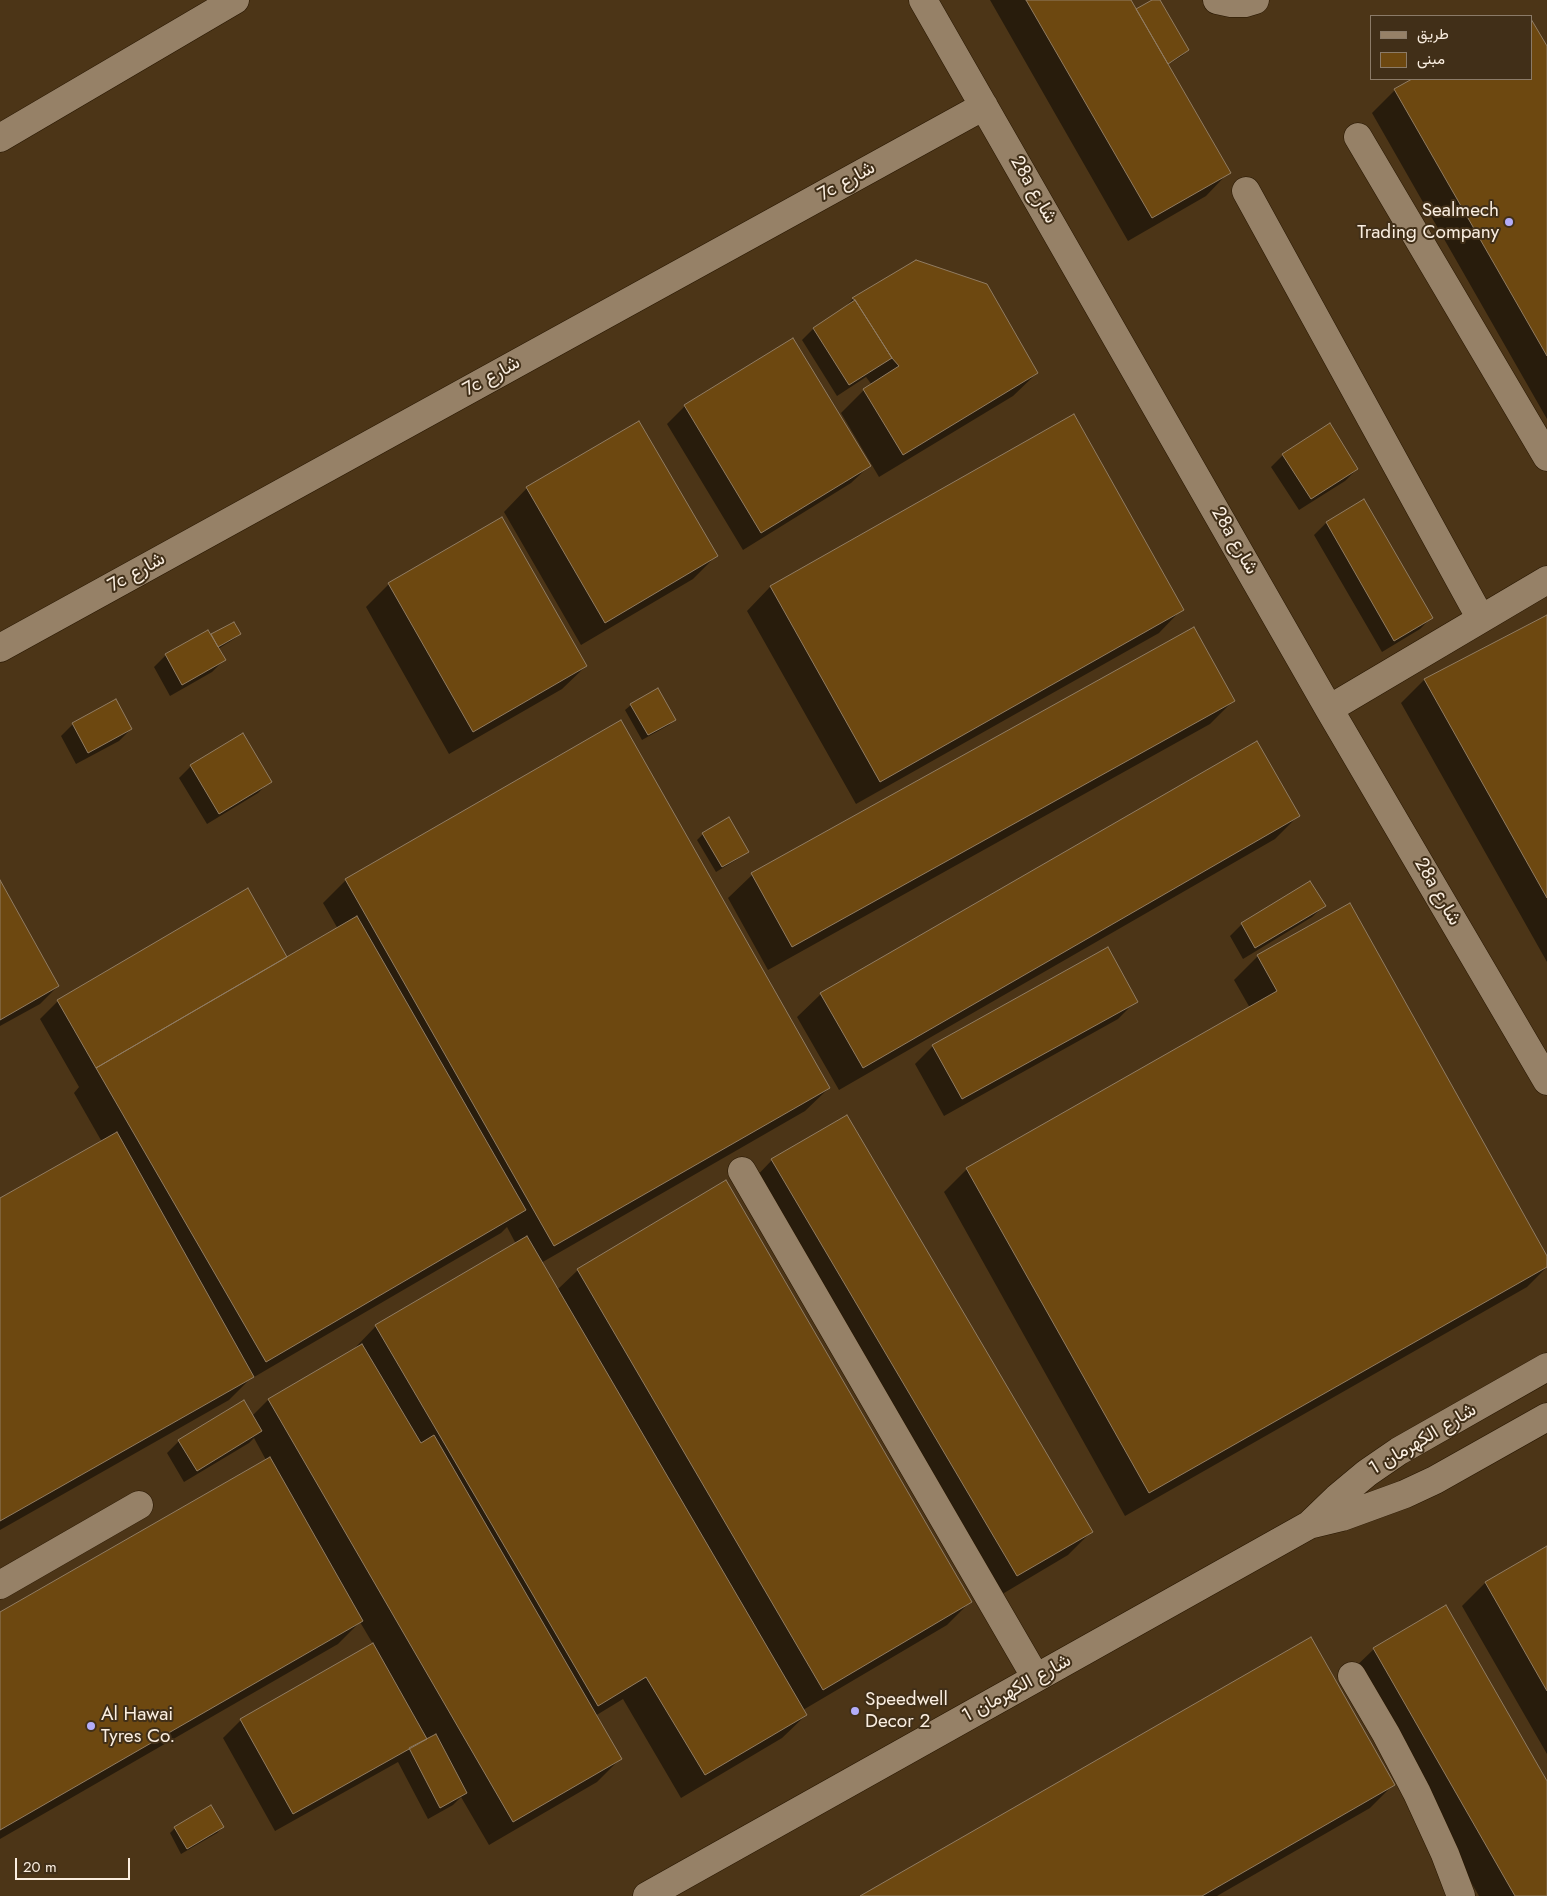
<!DOCTYPE html>
<html>
<head>
<meta charset="utf-8">
<style>
	body { margin:0 }
	#map { position:relative; width:1547px; height:1896px; overflow:hidden; background:#412f18; font-family:Jost,Vazirmatn,sans-serif }
	canvas { display:block }
	.legend { position:absolute; left:1370px; top:15px; width:162px; height:65px; box-sizing:border-box; background:#412f18; border:1px solid #8b7b68; margin:0; padding:6px 9px; list-style:none; font-size:15px; color:#faeee0 }
	.legend li { display:flex; align-items:center; gap:10px; height:25px }
	.legend b { width:25px; border:1px solid #8b7b68 }
	.scale { position:absolute; left:15px; top:1858px; width:115px; height:22px; box-sizing:border-box; border:2px solid #faeee0; border-top:0; padding-left:6px; font-size:15px; line-height:18px; white-space:nowrap; color:#faeee0; -webkit-text-stroke:4px #412f18; paint-order:stroke }
</style>
</head>
<body>
<div id="map">
<canvas width="1547" height="1896"></canvas>
<ul class="legend">
<li><b style="height:6px;background:#968167"></b>طريق</li>
<li><b style="height:14px;background:#6d4810"></b>مبنى</li>
</ul>
<div class="scale">20 m</div>
</div>
<script>
const c = document.querySelector('canvas').getContext('2d');
c.lineJoin = 'round';
function fill(path, color) { c.fillStyle = color; c.fill(path, 'evenodd'); }
const toPath = rows => new Path2D(rows.map(r => 'M' + r).join(''));
function stroke(path, color, width, dash) { c.strokeStyle = color; c.lineWidth = width; c.lineCap = dash ? 'butt' : 'round'; c.setLineDash(dash || []); c.stroke(path); }
function write(font, color, halo, rows, align = 'center') {
  c.font = font + ' Jost,Vazirmatn,sans-serif'; c.lineWidth = 4; c.setLineDash([]); c.textBaseline = 'middle'; c.strokeStyle = halo; c.fillStyle = color; for (const [text, x, y, turn = 0] of rows) {
    c.save(); c.translate(x, y); c.rotate((+turn || 0) * Math.PI / 180); c.textAlign = isNaN(turn) ? turn : align; if (halo) c.strokeText(text, 0, 0); c.fillText(text, 0, 0); c.restore();
  }
}
fill(toPath([
	[0,0,1547,0,1547,1896,0,1896],
	[1371,16,1531,16,1531,79,1371,79]
]), '#4c3517');
fill(toPath([
	[990,0,1130,0,1136,11,1154,0,1159,0,1188,50,1182,56,1167,65,1229,172,1206,196,1128,241],
	[1531,21,1547,49,1547,419,1372,113,1395,90,1415,79,1531,79],
	[916,262,1037,373,1013,396,879,477,841,413,864,390,872,385,866,377,837,396,802,340,814,328,841,311,853,299],
	[792,340,869,466,851,483,743,550,667,424,685,406],
	[1074,415,1182,609,1159,633,856,804,747,611,770,587],
	[1283,455,1357,469,1345,481,1299,510,1271,467],
	[527,488,716,556,693,579,581,645,504,512],
	[1363,501,1432,617,1420,629,1382,652,1314,535,1326,523],
	[389,584,586,666,562,689,449,754,366,607],
	[1547,616,1547,962,1401,703,1424,680],
	[234,624,240,634,234,639,218,649,224,660,212,672,170,696,154,667,166,655,208,631,211,636],
	[1194,629,1233,701,1210,724,768,970,728,898,752,875],
	[631,705,675,719,669,725,642,740,625,710],
	[73,724,131,729,119,741,76,764,61,736],
	[191,766,270,781,258,793,207,824,179,778],
	[1298,816,1275,839,839,1090,797,1017,821,994],
	[728,819,747,852,741,857,716,872,697,840,703,834],
	[346,880,829,1088,805,1111,541,1263,557,1290,578,1270,970,1602,947,1625,803,1710,806,1715,782,1738,681,1798,623,1699,595,1716,620,1759,597,1782,489,1845,461,1797,453,1805,428,1819,398,1762,275,1831,223,1738,241,1720,373,1644,360,1622,338,1644,0,1839,0,1614,266,1460,254,1438,249,1443,184,1482,167,1453,179,1441,244,1402,252,1416,268,1400,353,1350,376,1326,516,1244,507,1227,501,1233,249,1380,229,1400,0,1530,0,1200,102,1142,74,1093,79,1087,40,1019,58,1001,287,959,338,929,323,903],
	[0,882,58,986,40,1004,0,1026],
	[1349,905,1547,1258,1547,1267,1527,1287,1125,1516,944,1192,967,1169,1250,1008,1234,980,1258,956],
	[1324,906,1312,917,1243,959,1230,936,1242,924],
	[1108,948,1136,1001,1118,1019,944,1116,915,1064,933,1046],
	[772,1160,1091,1532,1068,1555,994,1599,749,1184],
	[1547,1547,1547,1754,1462,1606,1485,1583],
	[1374,1649,1547,1783,1547,1896,1479,1896,1350,1672],
	[1393,1785,1370,1808,1217,1896,862,1896],
	[223,1827,217,1833,181,1854,170,1833,175,1828]
]), '#0007');
const building = toPath([
	[1026,0,1131,0,1231,173,1152,218,1026,0],
	[1152,0,1160,0,1189,50,1168,64,1136,9,1152,0],
	[1531,19,1547,46,1547,356,1394,89,1412,79,1531,79,1531,19],
	[916,260,987,284,1038,373,903,455,863,389,899,366,892,358,855,300,852,298,916,260],
	[855,300,892,358,849,385,813,328,855,300],
	[793,338,871,466,761,533,684,405,793,338],
	[1074,414,1184,610,880,782,770,586,1074,414],
	[639,421,718,556,605,623,526,487,639,421],
	[1330,423,1358,469,1311,499,1282,454,1330,423],
	[1364,499,1433,618,1394,641,1326,522,1364,499],
	[502,517,587,666,473,732,388,583,502,517],
	[1547,615,1547,898,1424,679,1547,615],
	[234,622,241,634,218,647,211,634,234,622],
	[1194,627,1235,701,792,947,751,873,1194,627],
	[208,630,226,660,182,685,165,654,208,630],
	[658,688,676,720,648,735,630,704,658,688],
	[116,699,132,729,88,753,72,723,116,699],
	[621,720,830,1088,554,1246,345,879,621,720],
	[243,733,272,782,219,814,190,765,243,733],
	[1257,741,1300,816,863,1068,820,993,1257,741],
	[729,817,749,852,722,867,702,833,729,817],
	[0,880,59,986,0,1020,0,880],
	[1310,881,1326,906,1255,948,1241,923,1310,881],
	[248,888,287,957,96,1068,57,1000,248,888],
	[1350,903,1547,1256,1547,1267,1149,1493,966,1168,1277,991,1257,955,1350,903],
	[357,916,526,1210,266,1362,96,1068,357,916],
	[1108,947,1138,1002,962,1099,932,1045,1108,947],
	[847,1115,1093,1532,1017,1576,771,1159,847,1115],
	[117,1132,254,1377,0,1521,0,1198,117,1132],
	[726,1180,972,1602,823,1690,577,1269,726,1180],
	[527,1236,807,1715,705,1775,646,1677,598,1706,375,1325,527,1236],
	[362,1344,421,1443,434,1435,622,1759,513,1822,268,1399,362,1344],
	[244,1400,262,1431,197,1471,178,1440,244,1400],
	[270,1457,363,1621,0,1830,0,1612,270,1457],
	[1547,1546,1547,1691,1485,1582,1547,1546],
	[1446,1605,1547,1781,1547,1896,1515,1896,1373,1648,1446,1605],
	[1311,1637,1395,1785,1202,1896,860,1896,1311,1637],
	[373,1643,427,1739,293,1814,240,1719,373,1643],
	[436,1734,467,1793,440,1808,409,1748,436,1734],
	[211,1805,224,1827,187,1849,174,1827,211,1805]
]);
fill(building, '#6d4810');
stroke(building, '#917c62', 1);
const minor = toPath([
	[923,0,1329,709,1547,1081],
	[1217,0,1231,3,1245,3,1255,0],
	[1358,137,1547,457],
	[0,138,235,0],
	[1246,191,1481,619],
	[0,648,984,106],
	[1329,709,1547,580],
	[742,1171,1036,1678],
	[1309,1525,1337,1498,1367,1473,1399,1451,1547,1367],
	[0,1585,139,1505],
	[1352,1676,1386,1734,1417,1793,1445,1854,1461,1896],
	[647,1896,1309,1525,1342,1517,1405,1494,1435,1480,1547,1417]
]);
stroke(minor, '#271601', 29);
stroke(minor, '#968167', 28);
for (const [x, y, r, color] of [
	[1509,222,5,"#b3adf9"],
	[855,1711,5,"#b3adf9"],
	[91,1726,5,"#b3adf9"]
]) { const dot = new Path2D(); dot.arc(x, y, r, 0, 2 * Math.PI); c.fillStyle = color; c.fill(dot); stroke(dot, '#412f18', 2); }
write('19px', '#faeee0', '#412f18', [
	["7c شارع",847,182,-29],
	["28a شارع",1033,190,60],
	["7c شارع",492,377,-29],
	["28a شارع",1234,541,60],
	["7c شارع",137,573,-29],
	["28a شارع",1437,892,60],
	["شارع الكهرمان 1",1423,1440,-31],
	["شارع الكهرمان 1",1017,1689,-29]
]);
write('19px', '#faeee0', '#412f18', [
	["Sealmech",1499,211,"right"],
	["Trading Company",1499,233,"right"],
	["Speedwell",865,1700],
	["Decor 2",865,1722],
	["Al Hawai",101,1715],
	["Tyres Co.",101,1737]
], 'left');
</script>
</body>
</html>
